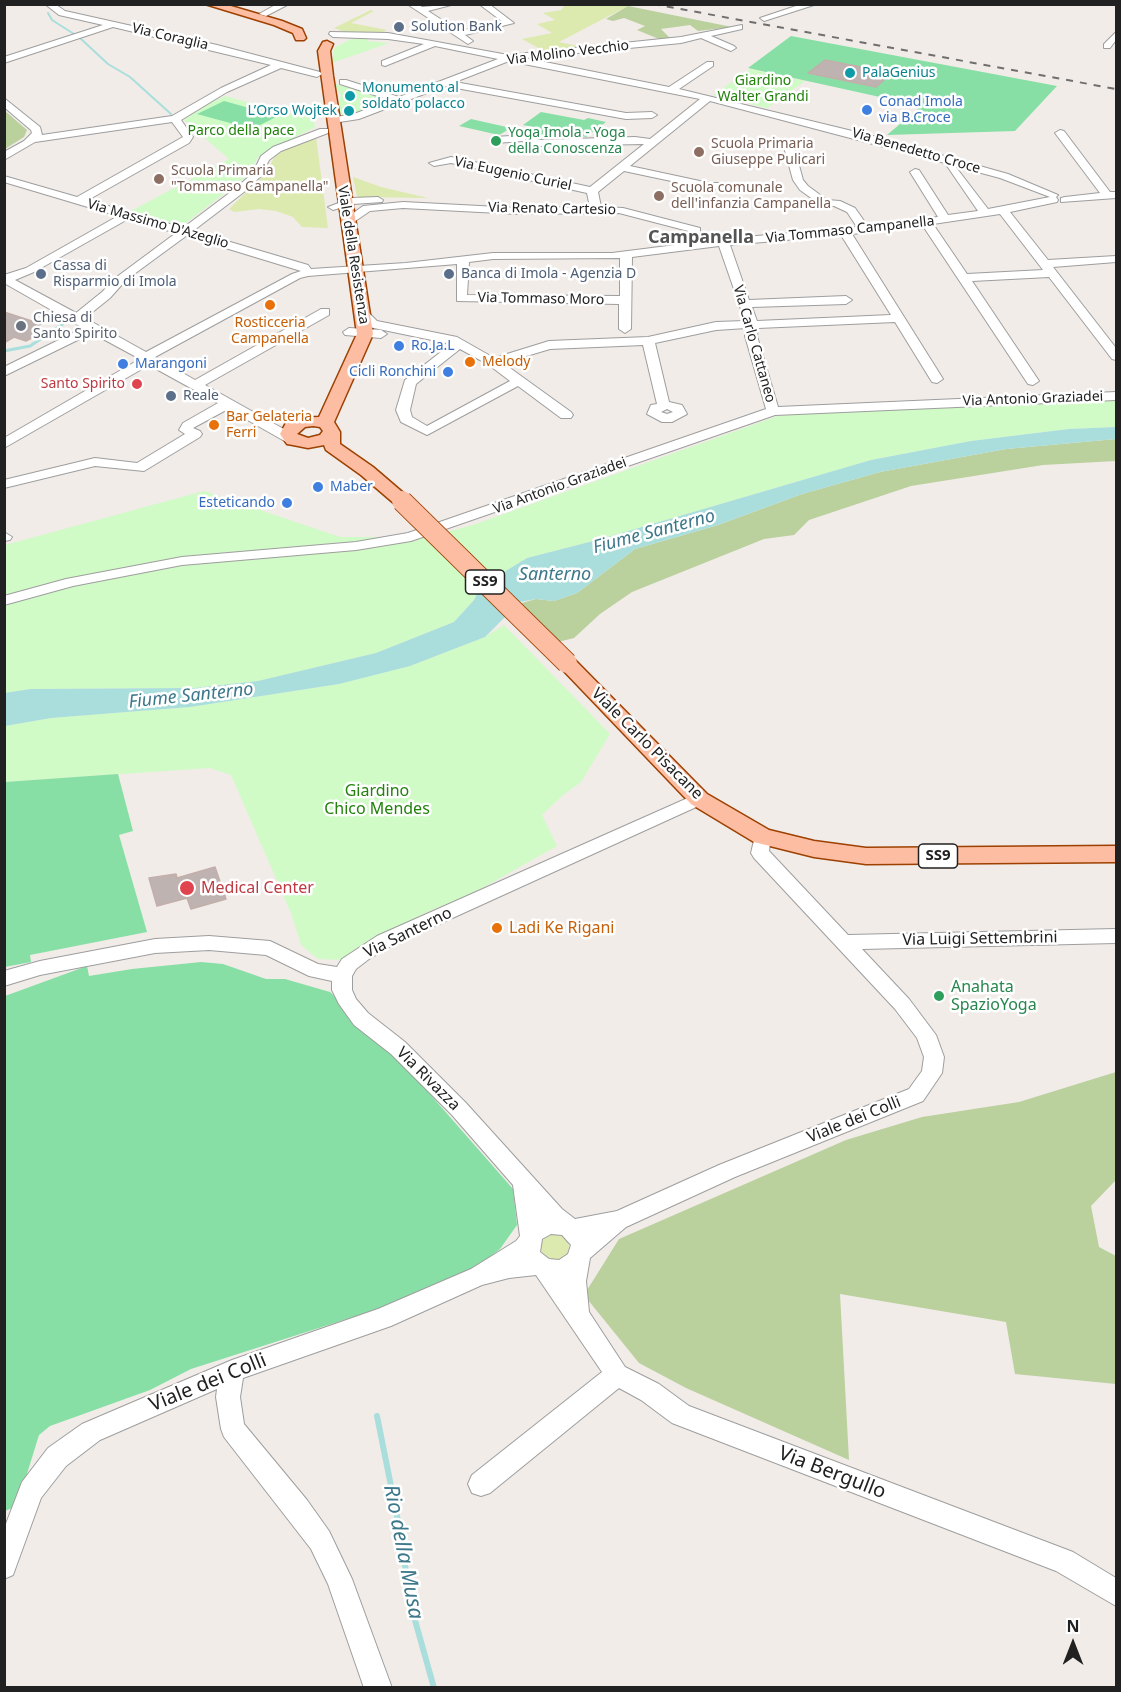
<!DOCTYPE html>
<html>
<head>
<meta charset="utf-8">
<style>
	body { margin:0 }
	#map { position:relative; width:1121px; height:1692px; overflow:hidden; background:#f1ece8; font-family:"Noto Sans",sans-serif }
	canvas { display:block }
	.frame { position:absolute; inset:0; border:6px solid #212121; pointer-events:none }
	.north { position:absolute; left:1043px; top:1614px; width:60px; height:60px; -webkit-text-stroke:4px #fff; paint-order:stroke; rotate:0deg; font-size:16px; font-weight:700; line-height:24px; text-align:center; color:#212121 }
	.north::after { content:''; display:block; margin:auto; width:21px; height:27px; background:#212121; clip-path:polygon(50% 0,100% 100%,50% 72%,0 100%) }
</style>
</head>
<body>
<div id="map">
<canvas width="1121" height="1692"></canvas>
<div class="frame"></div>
<div class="north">N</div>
</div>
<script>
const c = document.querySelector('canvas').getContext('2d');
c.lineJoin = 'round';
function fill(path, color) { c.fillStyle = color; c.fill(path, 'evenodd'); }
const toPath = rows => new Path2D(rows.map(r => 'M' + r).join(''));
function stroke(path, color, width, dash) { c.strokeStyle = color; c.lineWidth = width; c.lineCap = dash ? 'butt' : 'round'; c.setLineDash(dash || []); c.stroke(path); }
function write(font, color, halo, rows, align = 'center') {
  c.font = font + ' "Noto Sans",sans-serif'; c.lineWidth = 5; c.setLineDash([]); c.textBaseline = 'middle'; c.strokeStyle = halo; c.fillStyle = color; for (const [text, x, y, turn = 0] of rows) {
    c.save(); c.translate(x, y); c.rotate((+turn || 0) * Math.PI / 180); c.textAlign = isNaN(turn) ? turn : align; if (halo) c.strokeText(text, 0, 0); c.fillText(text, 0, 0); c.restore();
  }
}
fill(toPath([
	[565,5,628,4,630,5,559,42,582,47,542,50,522,39,552,33,537,24,555,20,543,13,561,10],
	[371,10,374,11,351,23,387,30,380,33,345,32,334,28],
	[316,137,328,228,302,227,293,217,276,211,259,209,234,212,229,209,265,174,275,156,286,149],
	[353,177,381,187,428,198,357,197],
	'541 1247a14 14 0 1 1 28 0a14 14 0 1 1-28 0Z'
]), '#dceaaf');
fill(toPath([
	[628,6,732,27,698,31,690,25,661,29,670,38,664,41,637,30,645,26,624,18,613,21,606,19],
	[4,110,27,130,24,137,5,149],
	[1116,439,1116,461,1043,465,911,486,809,520,794,535,764,539,632,592,600,614,574,638,554,643,515,605,536,599,554,601,577,593,635,549,718,525,802,494,880,472,1006,449],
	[1116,1072,1116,1180,1091,1206,1099,1247,1116,1256,1116,1384,1015,1374,1006,1322,840,1294,849,1460,686,1388,639,1363,584,1295,619,1239,846,1140,922,1117,1019,1102]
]), '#bad09d');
fill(toPath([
	[369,38,367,41,389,43,332,63,334,49,337,46,351,39],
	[751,69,805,81,767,108,713,95],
	[333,83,383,98,387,102,350,117,341,116,337,106,341,95],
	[225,96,298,116,313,115,315,127,258,157,248,175,186,223,179,225,131,211,229,159,184,120,203,106],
	[1116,398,1116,427,1069,429,971,441,871,460,601,539,527,558,481,586,474,600,454,622,376,653,259,681,195,688,31,689,5,693,5,545,204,491,340,537,427,537,473,525,783,414],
	[504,625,610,734,581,782,563,795,542,815,557,846,477,891,427,912,366,945,346,960,318,959,301,945,291,913,231,775,210,768,5,782,5,726,51,718,190,707,339,684,410,666,485,637]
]), '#d0fac6');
fill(toPath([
	[791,36,1057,86,1015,131,887,135,921,106,748,68],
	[224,101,278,116,252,129,197,114],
	[541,112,584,120,588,118,606,122,586,137,567,133,558,138,538,134,543,129,523,125],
	[471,119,511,128,499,135,459,126],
	[118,774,133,831,119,835,147,932,30,955,31,962,5,967,5,782],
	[201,962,223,964,266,979,285,979,330,992,394,1053,513,1189,517,1225,500,1249,482,1263,449,1280,372,1311,191,1369,150,1390,50,1426,39,1435,17,1506,5,1511,5,996,87,966,89,976,132,969]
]), '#87dfa5');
fill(toPath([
	[1116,427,1116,439,1006,449,880,472,802,494,718,525,635,549,577,593,554,601,536,599,520,602,485,637,410,666,339,684,190,707,51,718,5,726,4,693,31,689,195,688,258,681,376,653,454,622,474,600,481,586,527,558,601,539,871,460,971,441,1069,429]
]), '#a9dedc');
stroke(toPath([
	[48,13,52,20,74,34],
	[80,38,108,64,130,77,171,114]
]), '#a9dedc', 2);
stroke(toPath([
	[4,351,30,346,63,324]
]), '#a9dedc', 3);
stroke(toPath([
	[377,1416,400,1531,411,1606,434,1688]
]), '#a9dedc', 6);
const building = toPath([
	[825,60,892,73,876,87,808,73,825,60],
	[4,312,41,324,35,328,44,331,26,341,14,337,4,343,4,312],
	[215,867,226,899,191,909,187,898,157,906,149,878,176,874,177,878,215,867]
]);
fill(building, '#beb3b1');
stroke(building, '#c3aeaa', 1.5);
const minor = toPath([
	[45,4,55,4,65,11,217,45,320,72,322,74,317,77,281,68,227,92,181,120,193,137,189,143,88,200,183,228,236,188,253,173,261,156,273,147,320,129,328,129,328,133,281,151,269,160,261,176,244,192,193,231,308,265,311,269,406,263,493,253,612,253,723,239,857,227,847,212,834,206,821,205,800,190,793,180,784,147,789,144,794,147,803,180,808,186,827,200,840,201,855,208,867,225,938,217,910,172,915,169,919,170,948,215,978,211,945,163,710,101,630,166,709,183,731,183,736,186,735,188,709,189,624,171,598,192,601,207,623,208,700,228,700,232,696,233,619,213,518,214,403,208,370,211,351,224,343,224,341,222,363,206,403,202,518,208,590,207,587,193,451,163,434,166,429,163,451,157,590,187,644,144,539,146,523,141,496,143,491,140,496,137,524,135,540,140,635,137,650,139,700,99,509,61,455,82,626,113,652,112,657,115,652,118,626,119,445,86,359,119,333,123,329,122,329,118,354,114,390,100,340,84,340,80,346,80,399,97,498,59,435,46,385,66,382,65,382,61,424,44,388,39,333,37,329,34,330,32,388,33,508,55,681,37,742,25,742,29,711,36,734,46,736,48,731,51,701,38,681,43,525,58,669,87,707,62,713,62,713,66,679,89,877,137,1008,174,1058,195,1056,197,1058,200,1057,202,1010,212,1048,260,1116,256,1116,262,1053,267,1116,348,1116,360,1112,359,1049,277,972,281,1039,381,1033,385,1028,384,923,226,852,234,943,379,937,383,932,382,895,322,758,328,757,336,778,407,1116,392,1116,400,775,415,411,541,356,550,182,565,73,586,4,605,4,596,66,579,182,557,356,542,408,533,766,409,745,336,746,328,716,330,655,343,669,402,682,405,687,414,672,422,662,422,647,414,651,405,657,404,643,345,550,349,503,363,571,412,573,415,571,418,561,418,518,386,427,435,401,422,396,410,405,380,451,344,369,327,355,312,361,308,365,309,377,321,457,337,494,358,549,341,648,337,716,322,745,321,719,246,632,257,631,329,625,333,619,329,619,304,457,301,457,264,308,276,300,278,155,357,195,380,321,309,329,309,329,315,205,385,298,437,300,440,298,443,288,443,228,409,193,428,200,431,202,434,200,437,144,471,95,466,4,488,4,480,95,458,137,463,185,434,179,430,183,423,218,403,149,365,4,448,4,438,140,359,92,333,4,376,4,367,83,328,4,283,4,275,26,268,118,216,4,182,4,176,77,197,183,137,172,122,35,142,4,160,4,152,24,141,32,133,31,130,4,107,4,98,40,127,42,135,172,116,221,88,271,65,113,27,4,63,4,57,103,25,59,15,45,4],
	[955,166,1000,178,1050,197,988,209,955,166],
	[1000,214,1040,266,1043,270,967,274,933,224,1000,214],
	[128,219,176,233,118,276,102,292,76,313,15,280,34,272,128,219],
	[841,235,891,315,757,321,752,307,846,304,852,300,846,296,749,300,730,245,841,235],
	[186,236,301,271,292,274,146,352,85,318,110,298,126,280,186,236],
	[620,258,620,296,467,295,469,262,493,259,620,258],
	[460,349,489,365,510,381,427,426,412,417,410,410,416,384,460,349],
	[667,409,673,412,667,414,661,412,667,409],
	[277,4,289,4,266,16,259,14,277,4],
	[407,4,418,4,422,7,455,4,428,11,459,31,503,22,479,4,489,4,514,23,465,35,473,41,468,44,407,4],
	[802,4,817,4,764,21,760,18,802,4],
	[1116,32,1116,40,1110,48,1104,48,1104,44,1116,32],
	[1060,130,1064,131,1110,192,1116,192,1116,198,1061,202,1061,198,1065,197,1100,193,1055,133,1060,130],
	[378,197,383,200,382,202,353,204,333,210,328,207,352,198,378,197],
	[349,328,381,330,387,334,381,338,345,335,343,332,349,328],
	[4,532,12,537,10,540,4,541,4,532],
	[699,793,705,795,708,799,705,803,391,946,369,959,356,969,352,976,352,990,356,999,368,1013,405,1042,466,1103,562,1209,575,1219,617,1211,719,1165,909,1089,922,1071,924,1057,917,1038,895,1009,754,858,751,853,756,832,762,830,768,832,771,836,769,851,848,935,1116,929,1116,943,862,949,909,999,936,1035,944,1057,942,1073,923,1101,735,1177,626,1227,590,1258,586,1281,589,1312,625,1367,659,1384,689,1406,1073,1552,1116,1578,1116,1606,1056,1571,672,1423,641,1400,619,1388,490,1493,481,1496,472,1493,468,1484,472,1475,602,1372,536,1275,509,1278,482,1285,391,1326,243,1378,240,1397,244,1424,307,1500,329,1531,352,1579,392,1688,364,1688,328,1584,311,1549,224,1437,221,1429,216,1397,217,1389,100,1440,66,1466,41,1498,13,1575,4,1579,4,1529,22,1482,48,1448,82,1424,232,1360,378,1309,471,1269,516,1241,520,1236,513,1185,452,1115,391,1054,354,1025,339,1004,332,990,332,981,309,976,266,955,209,950,155,953,40,975,4,986,4,971,40,961,155,939,209,936,270,941,318,964,337,967,342,959,377,936,699,793],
	[551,1234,562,1235,571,1245,568,1254,559,1260,549,1259,540,1252,542,1239,551,1234]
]);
const major = toPath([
	[205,4,224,4,282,21,302,29,306,38,304,40,296,40,293,33,274,25,205,4],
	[327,41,333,44,330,51,333,76,373,334,334,422,340,432,340,444,373,467,408,497,411,501,408,505,402,506,396,505,361,475,326,450,324,445,308,448,293,445,287,444,280,434,286,423,295,418,319,417,357,334,318,51,323,42,327,41],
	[313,426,320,427,323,431,320,435,308,438,297,434,305,427,313,426],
	[567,657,574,659,707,794,769,830,814,841,866,848,1116,846,1116,862,866,864,814,857,754,842,691,804,560,667,557,663,560,659,567,657]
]);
stroke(minor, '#9e9e9e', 2);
stroke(major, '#9d4001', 3);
fill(minor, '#fff');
fill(major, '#fcbda2');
stroke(toPath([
	[653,4,1116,89]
]), '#6f6f6f', 2, [7, 7]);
const majorBridge = toPath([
	[402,501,567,663]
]);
stroke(majorBridge, '#9d4001', 22, []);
stroke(majorBridge, '#fcbda2', 20);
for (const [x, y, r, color] of [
	[399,27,6,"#5c6f8a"],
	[850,73,6,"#0f9aa8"],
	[350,96,6,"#0f9aa8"],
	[867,110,6,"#3f7fe0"],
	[349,111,6,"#0f9aa8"],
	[496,141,6,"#2e9e5b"],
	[699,152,6,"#8d6e63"],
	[159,179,6,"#8d6e63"],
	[659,196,6,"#8d6e63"],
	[41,274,6,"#5c6f8a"],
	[449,274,6,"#5c6f8a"],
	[270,305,6,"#e8710a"],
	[21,326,6,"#6b7280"],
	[399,346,6,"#3f7fe0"],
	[470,362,6,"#e8710a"],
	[123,364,6,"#3f7fe0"],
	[448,372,6,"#3f7fe0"],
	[137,384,6,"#e0444e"],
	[171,396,6,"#5c6f8a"],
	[214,425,6,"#e8710a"],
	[318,487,6,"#3f7fe0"],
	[287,503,6,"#3f7fe0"],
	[187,888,8,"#e0444e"],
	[497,928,6,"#e8710a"],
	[939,996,6,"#2e9e5b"]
]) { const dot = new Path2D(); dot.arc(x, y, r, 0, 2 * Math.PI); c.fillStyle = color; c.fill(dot); stroke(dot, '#fff', 2); }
write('14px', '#4e5e75', '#fff', [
	["Solution Bank",411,27],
	["Cassa di",53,266],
	["Risparmio di Imola",53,282],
	["Banca di Imola - Agenzia D",461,274],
	["Reale",183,396]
], 'left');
write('14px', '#212121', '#fff', [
	["Via Coraglia",170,37,13],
	["Via Molino Vecchio",568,53,-7],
	["Via Benedetto Croce",916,151,16],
	["Via Eugenio Curiel",513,174,12],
	["Via Renato Cartesio",552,209,1],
	["Via Massimo D'Azeglio",158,224,16],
	["Via Tommaso Campanella",850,230,-6],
	["Viale della Resistenza",353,255,81],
	["Via Tommaso Moro",541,299,1],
	["Via Carlo Cattaneo",754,344,74],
	["Via Antonio Graziadei",1033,399,-2],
	["Via Antonio Graziadei",560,486,-20]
]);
write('14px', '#0d838f', '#fff', [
	["PalaGenius",862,73],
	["Monumento al",362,88],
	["soldato polacco",362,104],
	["L’Orso Wojtek",337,111,"right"]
], 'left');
write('14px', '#22820c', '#fff', [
	["Giardino",763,81],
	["Walter Grandi",763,97],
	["Parco della pace",241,131]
]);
write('14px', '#366cbe', '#fff', [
	["Conad Imola",879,102],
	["via B.Croce",879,118],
	["Ro.Ja.L",411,346],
	["Marangoni",135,364],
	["Cicli Ronchini",436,372,"right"],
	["Maber",330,487],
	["Esteticando",275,503,"right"]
], 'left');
write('14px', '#27864d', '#fff', [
	["Yoga Imola - Yoga",508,133],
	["della Conoscenza",508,149]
], 'left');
write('14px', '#785e54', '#fff', [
	["Scuola Primaria",711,144],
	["Giuseppe Pulicari",711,160],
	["Scuola Primaria",171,171],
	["\"Tommaso Campanella\"",171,187],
	["Scuola comunale",671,188],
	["dell'infanzia Campanella",671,204]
], 'left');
write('14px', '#5b616d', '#fff', [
	["Chiesa di",33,318],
	["Santo Spirito",33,334]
], 'left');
write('14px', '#c56008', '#fff', [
	["Rosticceria",270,323,"center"],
	["Campanella",270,339,"center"],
	["Melody",482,362],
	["Bar Gelateria",226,417],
	["Ferri",226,433]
], 'left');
write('14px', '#be3a42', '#fff', [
	["Santo Spirito",125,384]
], 'right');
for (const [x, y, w] of [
	[485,582,39],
	[938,856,39]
]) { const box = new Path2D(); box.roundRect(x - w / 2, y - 12, w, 24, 4.5); c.fillStyle = '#fff'; c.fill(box); stroke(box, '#212121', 1.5); }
write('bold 15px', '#212121', null, [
	["SS9",485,582],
	["SS9",938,856]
]);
write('16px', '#212121', '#fff', [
	["Viale Carlo Pisacane",647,744,45],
	["Via Santerno",408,933,-26],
	["Via Luigi Settembrini",980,939,-1],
	["Via Rivazza",428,1079,45],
	["Viale dei Colli",854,1120,-22]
]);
write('16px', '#22820c', '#fff', [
	["Giardino",377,791],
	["Chico Mendes",377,809]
]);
write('16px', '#be3a42', '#fff', [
	["Medical Center",201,888]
], 'left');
write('16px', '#c56008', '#fff', [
	["Ladi Ke Rigani",509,928]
], 'left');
write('16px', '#27864d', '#fff', [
	["Anahata",951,987],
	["SpazioYoga",951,1005]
], 'left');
write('bold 18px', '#545454', '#fff', [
	["Campanella",701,238]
]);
write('italic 18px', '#3d788a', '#fff', [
	["Fiume Santerno",654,532,-15],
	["Santerno",555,575],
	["Fiume Santerno",191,696,-6]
]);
write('20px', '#212121', '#fff', [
	["Viale dei Colli",208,1383,-22],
	["Via Bergullo",832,1473,21]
]);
write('italic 21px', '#3d788a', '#fff', [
	["Rio della Musa",403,1552,79]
]);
</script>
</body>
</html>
